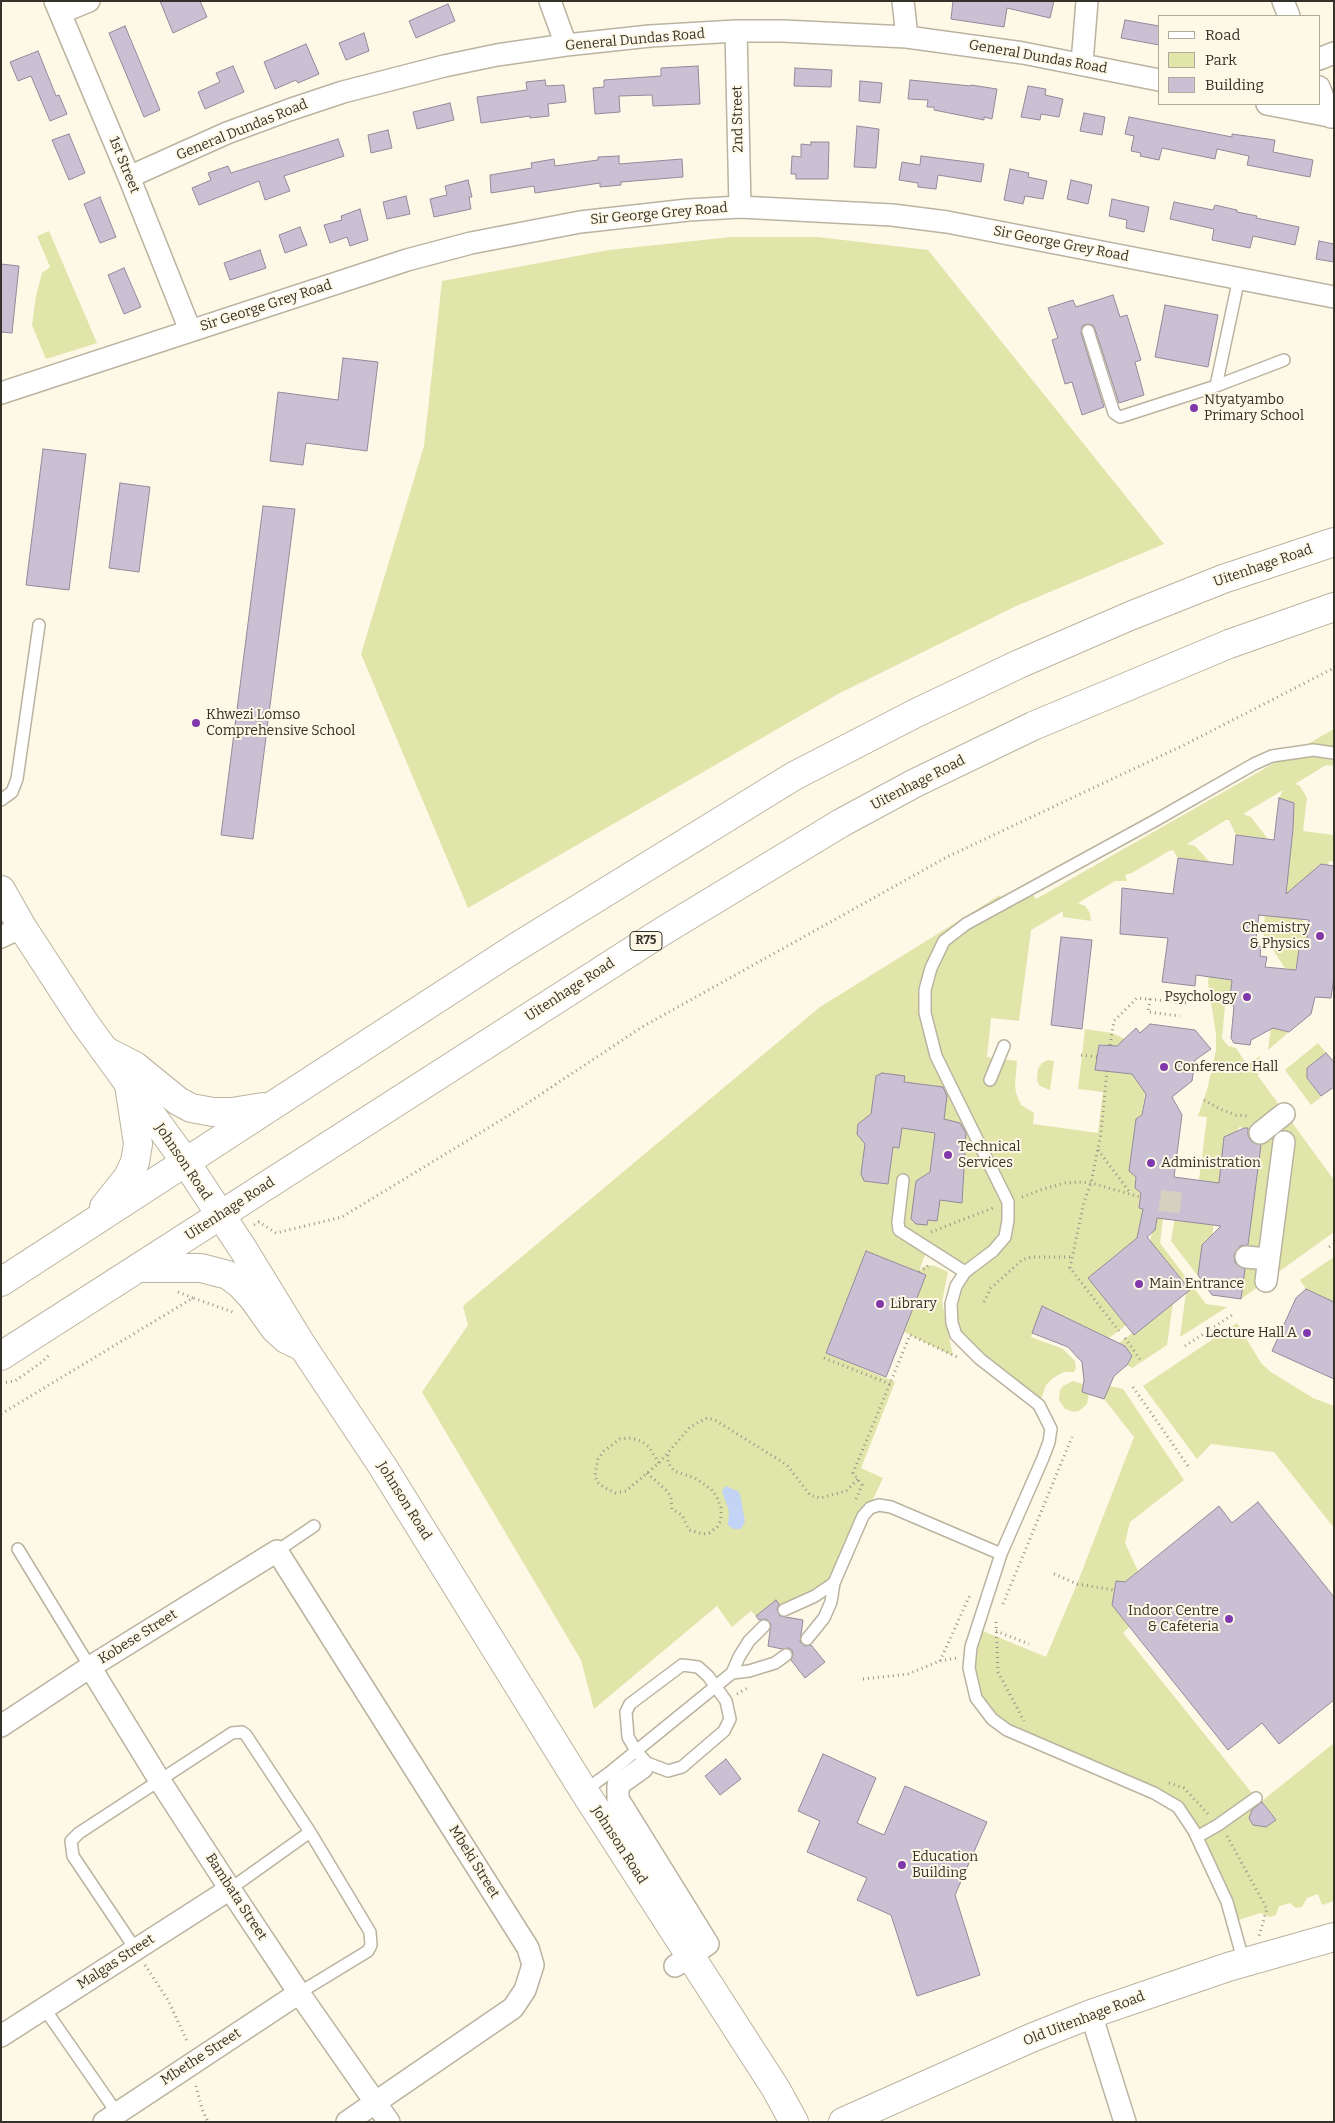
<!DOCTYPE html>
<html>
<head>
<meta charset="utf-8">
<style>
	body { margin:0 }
	#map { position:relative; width:1335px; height:2123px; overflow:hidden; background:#fef8e7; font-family:Bitter,serif }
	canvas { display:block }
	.frame { position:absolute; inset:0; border:2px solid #35322a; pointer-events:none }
	.legend { position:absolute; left:1158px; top:15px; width:162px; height:90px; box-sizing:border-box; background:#fef8e7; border:1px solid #aea99b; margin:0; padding:6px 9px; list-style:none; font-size:15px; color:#35322a }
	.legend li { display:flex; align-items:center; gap:10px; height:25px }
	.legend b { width:25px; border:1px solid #aea99b }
</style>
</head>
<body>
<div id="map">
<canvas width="1335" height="2123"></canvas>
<div class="frame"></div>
<ul class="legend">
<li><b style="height:6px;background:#fff"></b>Road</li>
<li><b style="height:14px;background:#e0e5aa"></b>Park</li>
<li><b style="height:14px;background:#cac0d3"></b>Building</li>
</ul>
</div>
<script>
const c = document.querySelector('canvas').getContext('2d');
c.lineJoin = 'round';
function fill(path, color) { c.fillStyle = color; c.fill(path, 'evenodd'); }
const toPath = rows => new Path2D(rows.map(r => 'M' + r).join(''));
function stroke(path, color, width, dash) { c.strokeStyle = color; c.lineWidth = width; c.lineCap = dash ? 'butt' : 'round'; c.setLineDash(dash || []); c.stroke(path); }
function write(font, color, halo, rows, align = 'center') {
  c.font = font + ' Bitter,serif'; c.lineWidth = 4; c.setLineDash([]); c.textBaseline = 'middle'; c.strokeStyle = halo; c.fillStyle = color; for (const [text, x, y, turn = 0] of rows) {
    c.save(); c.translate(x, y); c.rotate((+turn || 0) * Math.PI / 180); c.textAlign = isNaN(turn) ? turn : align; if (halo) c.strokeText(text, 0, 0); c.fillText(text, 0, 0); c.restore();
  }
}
fill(toPath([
	[49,231,97,343,46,359,32,325,36,296,42,273,50,267,37,236],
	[731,237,818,237,928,250,1164,544,1014,607,838,694,468,908,361,654,424,446,442,281,609,250],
	[1334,729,1334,766,1326,765,1295,784,1300,786,1307,798,1303,831,1334,835,1334,862,1329,861,1328,865,1321,864,1314,869,1311,900,1301,919,1309,926,1306,946,1299,949,1295,973,1284,967,1263,934,1265,915,1283,917,1293,829,1294,803,1279,798,1283,790,1243,814,1251,817,1268,839,1236,835,1229,820,1226,820,1187,844,1195,846,1210,862,1178,858,1173,850,1167,852,1132,873,1125,875,1127,881,1115,881,1078,903,1085,906,1090,913,1091,921,1063,917,1063,911,1031,930,1019,1021,991,1018,987,1057,1017,1061,1015,1084,1016,1093,1021,1105,1034,1113,1033,1124,1098,1133,1103,1092,1078,1089,1085,1029,1112,1033,1125,1039,1135,1049,1099,1044,1096,1069,1132,1074,1145,1093,1142,1115,1136,1119,1129,1171,1136,1177,1135,1188,1141,1193,1139,1208,1146,1209,1137,1238,1088,1278,1126,1325,1109,1338,1042,1306,1031,1337,1063,1349,1075,1361,1076,1368,1074,1372,1064,1372,1053,1378,1046,1385,1039,1405,1005,1377,952,1323,965,1272,927,1250,919,1271,926,1265,935,1266,948,1272,942,1302,953,1356,904,1332,926,1275,866,1251,826,1353,895,1382,861,1468,883,1478,834,1583,784,1610,776,1600,756,1616,751,1611,732,1627,717,1606,594,1709,581,1660,422,1392,468,1325,463,1306,820,1007,1000,895,1002,903,1029,889,1036,899],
	[1225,934,1256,938,1261,947,1220,942,1216,978,1232,980,1229,1005,1225,1005,1222,1038,1228,1046,1236,1048,1247,1065,1260,1056,1258,1076,1334,1180,1334,1232,1241,1299,1262,1136,1258,1130,1239,1127,1217,1197,1210,1196,1212,1182,1199,1180,1207,1117,1198,1116,1207,1090,1216,1050,1216,1034,1208,983,1213,941],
	[1272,1020,1280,1030,1289,1032,1268,1050],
	[1318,1043,1326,1053,1307,1068,1307,1078,1321,1097,1311,1105,1285,1070],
	[1048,1060,1054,1061,1050,1090,1040,1086,1037,1081,1038,1069,1042,1063],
	[1157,1211,1164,1211,1160,1243,1206,1304,1227,1307,1180,1337,1186,1293,1189,1290,1150,1241,1152,1233,1155,1230],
	[1175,1217,1214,1219,1212,1240,1207,1239,1202,1245,1200,1259,1203,1264,1207,1264,1204,1284,1171,1241],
	[1334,1257,1334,1302,1306,1289,1300,1280],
	[1173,1303,1167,1345,1132,1368,1127,1365,1132,1356,1125,1345,1119,1343],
	[1237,1323,1261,1363,1271,1372,1313,1398,1334,1406,1334,1528,1274,1452,1211,1444,1197,1459,1143,1386],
	[1073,1381,1083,1384,1082,1392,1089,1394,1087,1404,1079,1411,1074,1412,1065,1409,1059,1400,1060,1390,1063,1386],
	[1109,1386,1123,1389,1184,1480,1130,1522,1125,1543,1138,1571,1150,1585,1116,1581,1113,1599,1129,1602,1117,1611,1129,1627,1123,1633,1260,1803,1253,1808,1249,1818,1253,1825,1266,1827,1276,1820,1262,1801,1334,1743,1334,1901,1322,1905,1318,1894,1307,1898,1302,1907,1296,1908,1290,1903,1279,1906,1276,1915,1270,1917,1260,1913,1233,1922,1178,1807,1007,1730,971,1685,978,1629,1046,1657,1077,1584,1134,1437,1104,1399]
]), '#e0e5aa');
fill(toPath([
	[726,1486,739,1492,741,1499,745,1522,741,1529,733,1529,728,1525,729,1511,722,1491]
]), '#c2d3f5');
const building = toPath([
	[160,1,200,1,207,17,173,33,160,1],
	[953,1,1054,1,1050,18,1007,8,1004,27,951,19,953,1],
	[448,4,455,21,416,38,409,21,448,4],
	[1125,20,1159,26,1159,45,1121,38,1125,20],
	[125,26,160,110,144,117,109,33,125,26],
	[364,33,369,51,346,60,339,43,364,33],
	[306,44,319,74,298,83,296,80,275,89,264,62,306,44],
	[38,51,56,96,59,95,67,114,50,121,31,76,18,81,10,62,38,51],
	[233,66,244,92,205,109,198,92,220,82,216,73,233,66],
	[698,66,700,104,653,106,652,95,619,96,620,112,595,114,593,88,604,87,604,80,661,76,661,68,698,66],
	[795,68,832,70,831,87,794,86,795,68],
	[545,80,546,86,564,85,566,102,548,104,549,116,530,118,530,116,481,123,477,97,527,90,526,82,545,80],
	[910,80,971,86,971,85,997,89,992,119,984,117,984,120,934,110,934,107,927,107,928,100,908,99,910,80],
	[860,81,882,83,880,103,859,101,860,81],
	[1028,86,1046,89,1045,95,1063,99,1059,117,1041,114,1040,120,1021,117,1028,86],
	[450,103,454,120,417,129,413,112,450,103],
	[1084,113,1105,117,1102,135,1080,131,1084,113],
	[1129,117,1232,137,1232,134,1275,140,1273,152,1313,160,1310,177,1247,165,1249,156,1217,149,1215,159,1162,148,1159,160,1140,156,1141,153,1131,151,1134,136,1125,134,1129,117],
	[857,126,879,129,876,168,854,167,857,126],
	[388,130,392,148,371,153,368,135,388,130],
	[69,134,85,173,69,180,52,140,69,134],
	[338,139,344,156,284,176,290,191,265,200,259,181,199,205,192,188,211,180,208,173,228,166,231,173,338,139],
	[811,142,829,142,828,179,796,179,796,174,791,174,792,156,801,157,801,144,811,145,811,142],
	[619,156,619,164,682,159,683,177,621,182,621,185,600,187,600,183,535,193,534,186,491,193,490,175,532,168,531,163,554,159,555,166,598,160,598,157,619,156],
	[921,156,984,164,981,182,938,175,936,189,918,187,918,183,899,180,902,162,920,165,921,156],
	[1010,169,1029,173,1028,177,1047,181,1043,199,1025,196,1023,204,1004,200,1010,169],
	[468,180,472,197,469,197,471,209,434,217,430,199,447,195,445,186,468,180],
	[1071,180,1092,185,1088,204,1067,199,1071,180],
	[406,196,410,214,387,219,383,202,406,196],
	[100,197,116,237,100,243,84,204,100,197],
	[1112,199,1149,207,1144,232,1126,228,1127,220,1109,216,1112,199],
	[1174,202,1213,210,1215,205,1237,210,1237,212,1257,216,1256,218,1299,227,1295,245,1253,236,1250,248,1212,240,1214,229,1170,219,1174,202],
	[360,209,368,240,350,246,347,237,330,243,324,225,342,220,341,216,360,209],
	[300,227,307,245,285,253,279,235,300,227],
	[1319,241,1334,244,1334,262,1316,259,1319,241],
	[260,250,266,268,230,280,224,263,260,250],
	[1,264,19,266,12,333,1,332,1,264],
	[124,268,141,307,124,314,108,275,124,268],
	[1113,295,1120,317,1127,315,1141,360,1135,362,1144,395,1119,403,1095,329,1093,325,1086,324,1082,326,1081,333,1104,407,1082,415,1072,382,1065,384,1052,340,1058,338,1048,308,1073,300,1076,307,1113,295],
	[1165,305,1218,315,1208,367,1155,357,1165,305],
	[343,358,378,362,367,451,306,443,303,465,270,461,278,392,338,400,343,358],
	[43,449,86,454,69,590,26,585,43,449],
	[120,483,150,487,139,572,109,568,120,483],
	[263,506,295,509,253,839,221,835,263,506],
	[1279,798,1294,803,1293,829,1286,894,1321,864,1334,866,1334,977,1331,998,1315,997,1311,1014,1289,1032,1273,1028,1251,1040,1250,1045,1234,1043,1231,1038,1234,1006,1229,1005,1232,980,1196,975,1195,986,1162,982,1168,938,1120,934,1122,888,1173,894,1178,858,1233,865,1236,835,1274,840,1279,798],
	[1259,915,1309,920,1306,946,1299,949,1296,970,1265,967,1267,957,1260,956,1261,947,1255,946,1259,915],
	[1061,937,1092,940,1082,1029,1051,1025,1061,937],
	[1150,1024,1195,1030,1211,1049,1195,1060,1192,1081,1172,1097,1182,1115,1174,1177,1219,1183,1224,1137,1244,1128,1248,1128,1248,1135,1251,1141,1261,1145,1248,1245,1240,1246,1234,1255,1235,1263,1245,1269,1241,1299,1212,1295,1198,1275,1202,1245,1221,1226,1157,1218,1155,1230,1147,1237,1190,1290,1134,1335,1088,1278,1137,1238,1143,1209,1139,1208,1141,1193,1135,1188,1136,1177,1129,1171,1136,1119,1142,1115,1146,1094,1132,1074,1095,1070,1099,1045,1117,1046,1136,1028,1140,1033,1150,1024],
	[1326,1053,1334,1062,1334,1087,1321,1096,1307,1078,1307,1068,1326,1053],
	[882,1073,905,1076,904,1082,943,1087,947,1096,944,1119,960,1123,966,1133,962,1203,940,1200,937,1221,928,1220,927,1225,916,1224,911,1219,916,1181,930,1172,935,1133,902,1128,899,1148,893,1147,888,1184,864,1181,861,1174,865,1144,857,1134,858,1124,871,1114,876,1076,882,1073],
	[866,1251,926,1275,886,1377,826,1353,866,1251],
	[1306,1289,1334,1302,1334,1379,1272,1351,1296,1298,1306,1289],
	[1042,1306,1125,1346,1132,1356,1127,1365,1114,1376,1104,1399,1082,1392,1084,1380,1082,1362,1068,1347,1032,1333,1042,1306],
	[1258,1502,1334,1597,1334,1700,1279,1744,1262,1723,1228,1750,1112,1605,1116,1581,1125,1582,1219,1506,1232,1523,1258,1502],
	[776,1600,779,1604,777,1610,780,1616,803,1620,800,1642,805,1646,811,1645,825,1662,805,1678,791,1660,793,1655,792,1650,789,1648,782,1649,768,1646,771,1624,766,1619,759,1620,756,1616,776,1600],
	[823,1754,876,1778,857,1823,884,1835,905,1786,987,1822,955,1895,980,1975,917,1996,891,1915,857,1900,867,1878,807,1852,820,1821,798,1811,823,1754],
	[726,1759,741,1779,720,1795,705,1776,726,1759],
	[1262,1802,1276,1820,1266,1827,1253,1825,1249,1818,1252,1810,1262,1802]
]);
fill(building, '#cac0d3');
stroke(building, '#93899b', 1);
stroke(toPath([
	[1169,1212,1172,1189]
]), '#d6d0c1', 21, [21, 11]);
const lane = toPath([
	[1088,331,1114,413,1120,417,1216,386,1284,360],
	[1216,386,1239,278],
	[1,800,12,792,17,779,39,625],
	[990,1080,1004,1046],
	[903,1180,898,1222,899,1230,965,1272],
	[18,1549,90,1667],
	[277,1551,314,1526],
	[784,1610,815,1596,834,1583],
	[807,1639,824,1618,831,1602,834,1583,863,1516,870,1508,879,1505,891,1507,1001,1554],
	[682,1665,698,1667,708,1676,726,1701,730,1719,724,1731,682,1767,668,1771,647,1763,636,1751,628,1737,626,1712,630,1704,682,1665],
	[732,1673,749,1671,775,1663,786,1655],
	[584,1791,609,1773,732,1673,739,1657,749,1641,764,1626],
	[1197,1837,1218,1825,1256,1798],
	[230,1889,310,1832],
	[136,1950,73,1856,71,1841,79,1833,232,1733,242,1732,246,1735,310,1832,370,1932,371,1945,368,1951,299,1993],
	[1244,1963,1227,1902,1194,1831,1178,1807,1154,1793,1007,1730,992,1719,976,1698,969,1668,971,1647,1001,1554,1043,1458,1049,1442,1051,1429,1039,1405,980,1359,956,1335,952,1323,951,1304,956,1286,965,1272,993,1251,1005,1237,1008,1220,1008,1202,936,1056,925,1013,925,990,931,968,944,941,966,924,1156,820,1254,764,1272,756,1293,753,1313,750,1334,753],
	[44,2008,117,2113]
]);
const street = toPath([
	[55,1,129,177,190,330],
	[550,1,566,45],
	[903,1,907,37],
	[1283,1,1289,16],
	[60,13,89,1],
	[736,31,740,207],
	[1319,59,1334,53],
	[1082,63,1087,1],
	[1319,87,1331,117],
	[1267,104,1334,117],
	[129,177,227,133,289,110,343,92,444,66,497,55,566,45,650,36,736,31,783,31,907,37,1023,53,1159,80],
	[1,393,407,260,471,243,580,222,688,210,740,207,892,215,947,222,1334,297],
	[1,937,22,927],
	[1260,1133,1284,1114],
	[1246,1257,1268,1259],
	[1266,1281,1284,1142],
	[90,1667,160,1781,230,1889,299,1993,389,2122],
	[1,1726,90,1667,277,1551,528,1948,533,1965,525,1990,513,2008,347,2122],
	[642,1768,618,1785,618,1799,708,1944,675,1966],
	[1091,2014,1125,2122],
	[1,2036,230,1889],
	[104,2122,299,1993]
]);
const secondary = toPath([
	[1,890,22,927,84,1022,185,1161,243,1249,303,1347,383,1467,584,1791,776,2089,794,2122],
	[843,2122,1031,2038,1091,2014,1228,1967,1334,1937]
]);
const primary = toPath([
	[104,1050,135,1066,178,1101,191,1108,213,1112,232,1112,263,1107],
	[104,1207,128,1177,135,1162,138,1144,129,1085],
	[139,1268,201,1268,228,1275,240,1284,253,1298,275,1329,286,1339,303,1347],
	[1,1282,515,948,794,776,916,713,1019,664,1130,616,1223,579,1334,542],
	[1,1356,663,931,841,823,915,783,1033,726,1229,644,1334,607]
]);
stroke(lane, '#bbb3a0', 14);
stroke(street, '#bbb3a0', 24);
stroke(secondary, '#bbb3a0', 30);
stroke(primary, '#bbb3a0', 30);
stroke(toPath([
	[1150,999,1148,1012,1180,1016],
	[1110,1045,1114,1021,1137,998,1188,1003],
	[1081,1055,1097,1057],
	[1107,1071,1101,1133,1091,1183,1084,1202,1070,1268,1119,1331],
	[1204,1100,1220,1109,1236,1115,1250,1116],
	[1098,1150,1131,1194],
	[1022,1197,1043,1189,1065,1183,1078,1182,1091,1183,1140,1197],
	[254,1225,259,1222,276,1233,342,1217,511,1114,642,1027,947,857,1184,745,1334,668],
	[931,1232,993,1208],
	[1329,1247,1334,1244],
	[919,1272,928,1266],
	[178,1292,193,1298],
	[984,1302,991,1288,1022,1260,1031,1257,1072,1257],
	[1125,1338,1142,1362],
	[1185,1346,1232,1315],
	[824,1358,890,1384],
	[1,1383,15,1381,42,1362,49,1355],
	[1133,1387,1188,1466],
	[1,1414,193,1298,233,1312],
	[659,1463,649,1447,641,1441,631,1438,620,1439,604,1451,598,1459,595,1475,597,1482,605,1488,616,1493,626,1491,659,1463,690,1427,707,1418,715,1420,787,1465,810,1495,820,1498,846,1491,858,1479],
	[647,1473,667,1491,671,1497,672,1509,682,1515,689,1530,703,1534,709,1533,717,1527,721,1520,721,1508,717,1497,711,1489,695,1478,674,1471,668,1463,668,1452],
	[856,1499,862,1485,853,1473,910,1335,957,1357],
	[1054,1574,1077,1584,1114,1590],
	[1003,1604,1072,1437],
	[996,1622,998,1672,1024,1721],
	[996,1631,1029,1644],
	[940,1661,970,1595],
	[863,1679,908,1674,940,1661,957,1658],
	[737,1694,749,1687],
	[1169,1783,1184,1788,1208,1814],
	[1227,1836,1267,1909,1259,1936],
	[145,1965,168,2000,188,2043],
	[196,2086,202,2109,208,2122]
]), '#989487', 3, [1, 4]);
stroke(lane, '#fff', 11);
stroke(street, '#fff', 21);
stroke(secondary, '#fff', 28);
stroke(primary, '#fff', 28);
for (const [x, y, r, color] of [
	[1194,408,5,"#8039ac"],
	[196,723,5,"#8039ac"],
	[1320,936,5,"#8039ac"],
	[1247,997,5,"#8039ac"],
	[1164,1067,5,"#8039ac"],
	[948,1155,5,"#8039ac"],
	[1151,1163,5,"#8039ac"],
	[1139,1284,5,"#8039ac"],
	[880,1304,5,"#8039ac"],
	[1307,1333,5,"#8039ac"],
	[1229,1619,5,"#8039ac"],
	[902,1865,5,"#8039ac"]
]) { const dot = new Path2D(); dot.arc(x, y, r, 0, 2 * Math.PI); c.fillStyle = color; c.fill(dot); stroke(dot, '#fef8e7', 2); }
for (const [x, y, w] of [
	[646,941,32]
]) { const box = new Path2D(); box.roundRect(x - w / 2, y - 9.5, w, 19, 4); c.fillStyle = '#fef8e7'; c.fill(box); stroke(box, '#35322a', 1); }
write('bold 12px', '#35322a', null, [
	["R75",646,941]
]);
write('14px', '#35322a', '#fef8e7', [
	["General Dundas Road",635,40,-5],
	["General Dundas Road",1038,57,10],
	["2nd Street",738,119,-91],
	["General Dundas Road",242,130,-22],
	["1st Street",124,165,68],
	["Sir George Grey Road",659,214,-5],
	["Sir George Grey Road",1061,244,11],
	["Sir George Grey Road",266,306,-18],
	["Uitenhage Road",1263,566,-19],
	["Uitenhage Road",918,783,-27],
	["Uitenhage Road",570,990,-33],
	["Johnson Road",183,1162,56],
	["Uitenhage Road",230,1209,-33],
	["Johnson Road",404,1501,58],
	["Kobese Street",138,1637,-32],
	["Johnson Road",619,1845,57],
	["Mbeki Street",474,1862,58],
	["Bambata Street",236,1897,57],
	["Malgas Street",116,1962,-33],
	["Old Uitenhage Road",1084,2019,-21],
	["Mbethe Street",201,2057,-33]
]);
write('14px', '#35322a', '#fef8e7', [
	["Ntyatyambo",1204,400],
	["Primary School",1204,416],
	["Khwezi Lomso",206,715],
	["Comprehensive School",206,731],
	["Chemistry",1310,928,"right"],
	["& Physics",1310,944,"right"],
	["Psychology",1237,997,"right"],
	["Conference Hall",1174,1067],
	["Technical",958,1147],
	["Services",958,1163],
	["Administration",1161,1163],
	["Main Entrance",1149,1284],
	["Library",890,1304],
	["Lecture Hall A",1297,1333,"right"],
	["Indoor Centre",1219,1611,"right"],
	["& Cafeteria",1219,1627,"right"],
	["Education",912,1857],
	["Building",912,1873]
], 'left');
</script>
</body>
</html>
